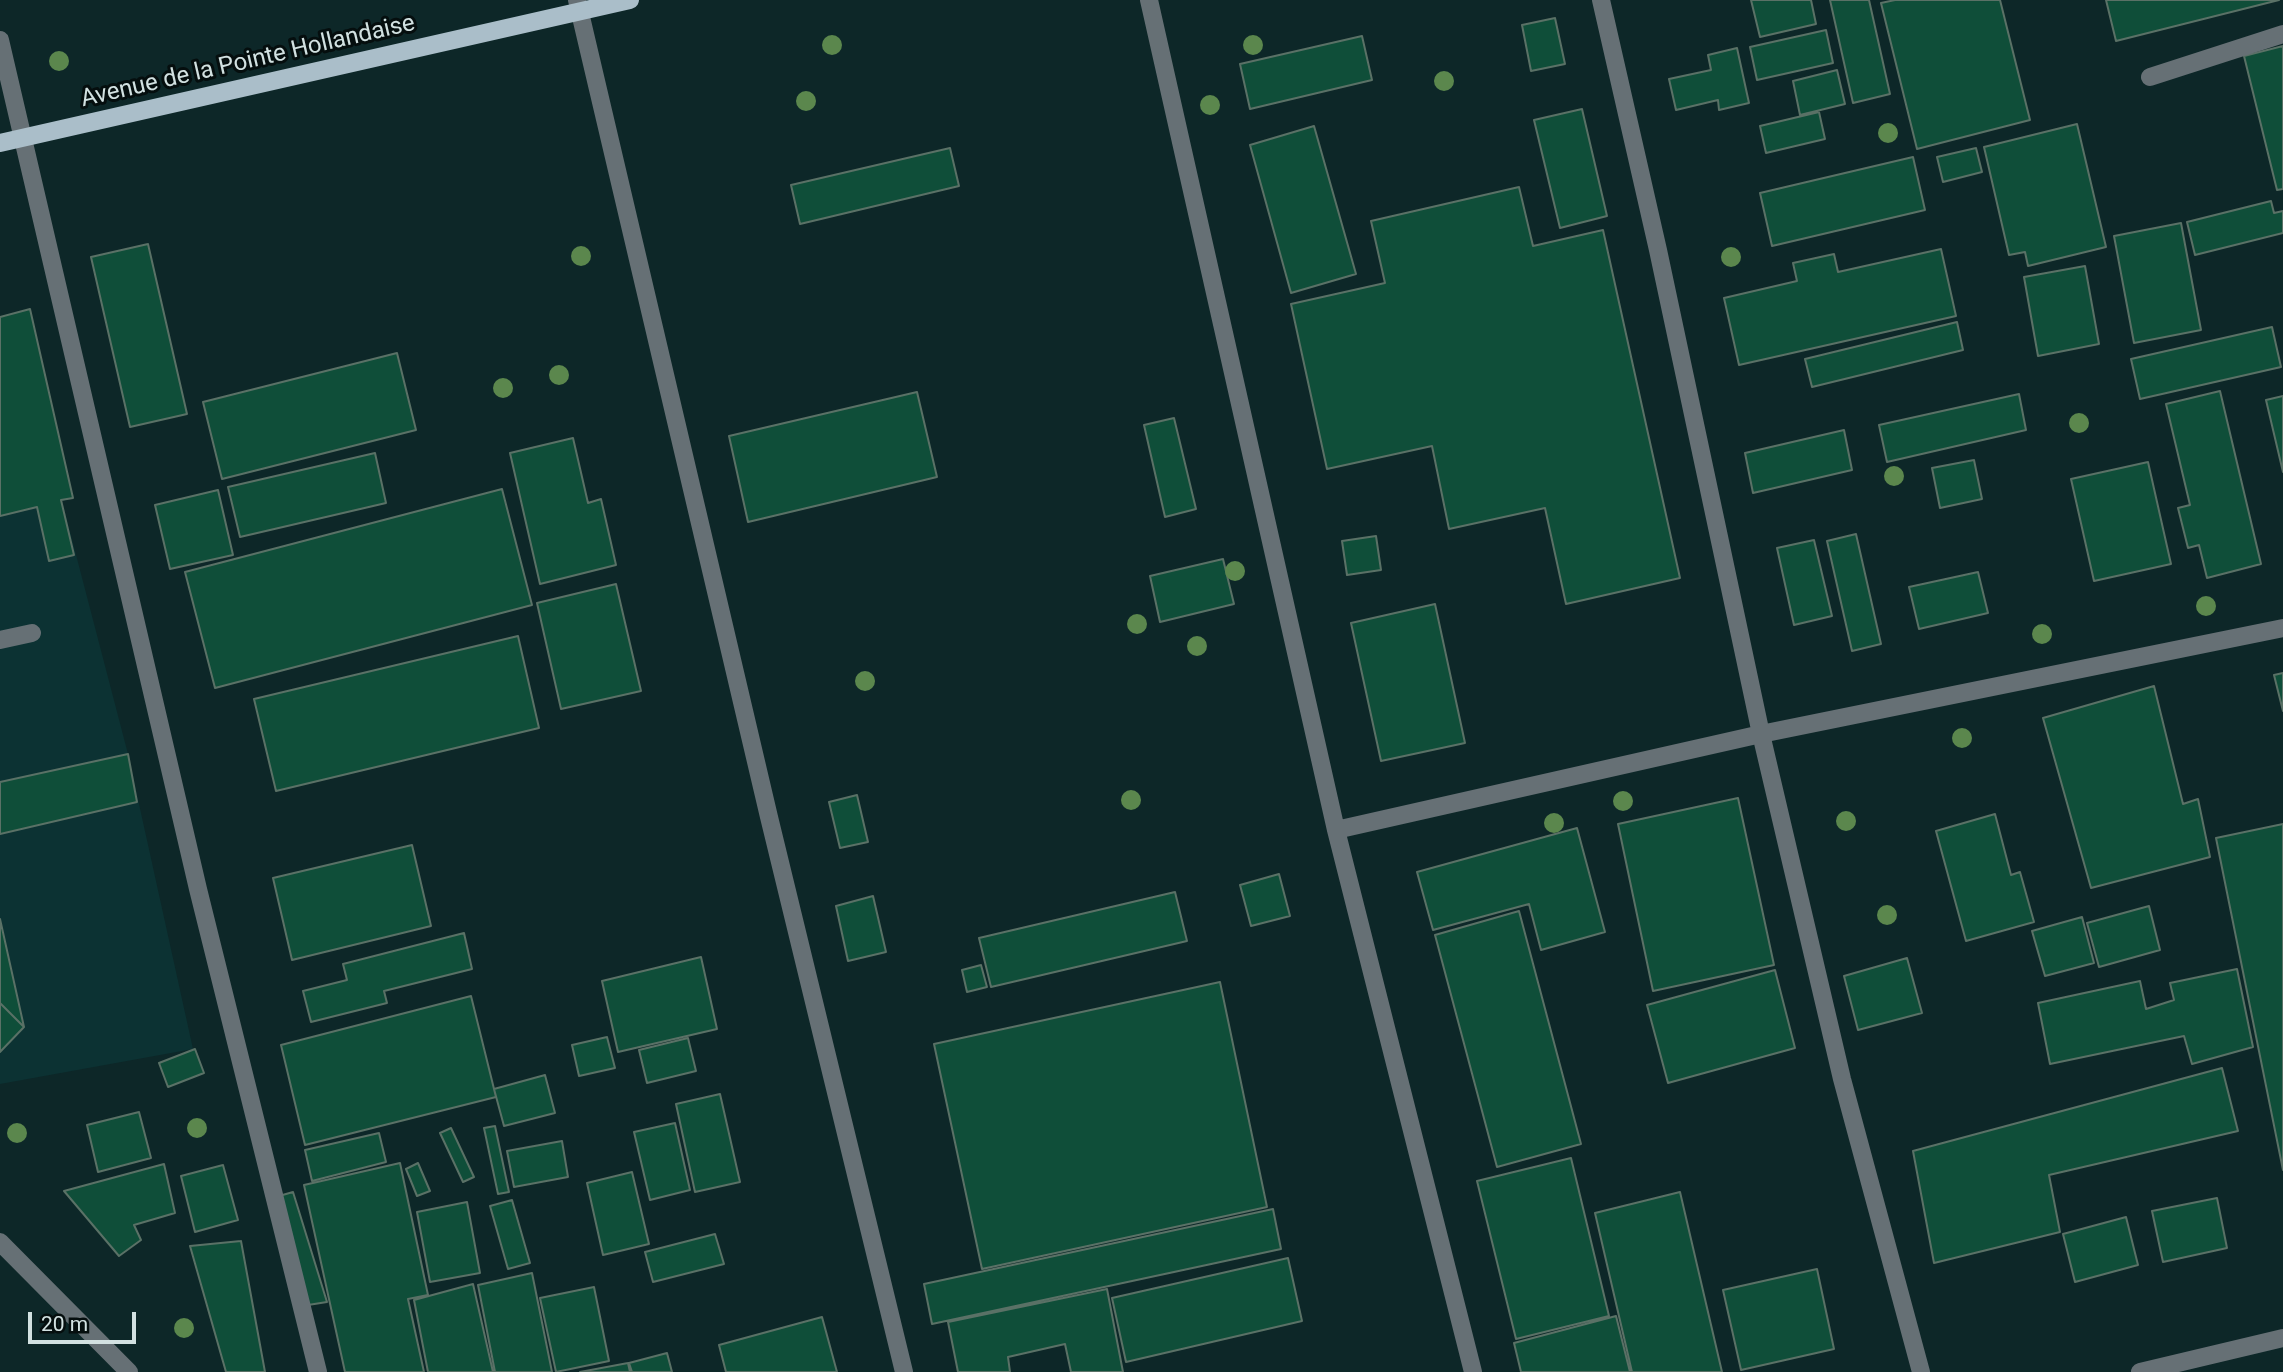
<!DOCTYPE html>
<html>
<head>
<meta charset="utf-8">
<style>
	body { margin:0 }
	#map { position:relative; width:2283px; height:1372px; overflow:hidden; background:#0d2728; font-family:Roboto,sans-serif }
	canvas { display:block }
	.scale { position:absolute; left:28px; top:1312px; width:108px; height:32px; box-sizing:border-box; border:4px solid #d2e1e1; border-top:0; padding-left:9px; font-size:21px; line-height:24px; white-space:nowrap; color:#d2e1e1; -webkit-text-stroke:5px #050e0e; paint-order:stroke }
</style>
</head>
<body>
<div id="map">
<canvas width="2283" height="1372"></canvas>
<div class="scale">20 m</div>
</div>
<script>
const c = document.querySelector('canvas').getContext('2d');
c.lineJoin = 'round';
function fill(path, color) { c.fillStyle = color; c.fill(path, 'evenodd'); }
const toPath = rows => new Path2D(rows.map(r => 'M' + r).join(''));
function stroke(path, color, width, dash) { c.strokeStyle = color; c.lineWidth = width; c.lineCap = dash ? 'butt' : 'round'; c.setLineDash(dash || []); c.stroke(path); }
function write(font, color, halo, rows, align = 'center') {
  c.font = font + ' Roboto,sans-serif'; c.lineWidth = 6; c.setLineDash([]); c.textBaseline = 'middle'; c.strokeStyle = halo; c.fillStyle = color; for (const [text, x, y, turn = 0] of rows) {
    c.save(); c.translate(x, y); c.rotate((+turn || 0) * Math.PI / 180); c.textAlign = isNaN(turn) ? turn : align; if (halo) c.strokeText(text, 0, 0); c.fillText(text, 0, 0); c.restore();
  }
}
fill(toPath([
	[30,309,73,498,62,501,128,754,193,1049,0,1084,0,317]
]), '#0c3233');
const building = toPath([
	[1751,0,1811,0,1816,24,1760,37,1751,0],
	[1830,0,1869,0,1890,94,1853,103,1830,0],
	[1895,0,2000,0,2030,120,1917,149,1881,3,1895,0],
	[2106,0,2279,0,2116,41,2106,0],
	[1555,18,1565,64,1531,71,1522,25,1555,18],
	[1826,30,1833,63,1757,80,1750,47,1826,30],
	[1362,36,1372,80,1250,109,1240,64,1362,36],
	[2283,46,2283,189,2277,190,2244,56,2283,46],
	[1737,48,1749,103,1719,110,1718,100,1676,110,1669,79,1711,70,1708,55,1737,48],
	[1837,70,1845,104,1800,115,1793,81,1837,70],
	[1582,109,1607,216,1560,228,1534,120,1582,109],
	[1819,112,1825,139,1766,153,1760,126,1819,112],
	[2077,124,2106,247,2028,266,2025,252,2009,255,1984,147,2077,124],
	[1314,126,1356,274,1291,293,1250,145,1314,126],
	[950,148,959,186,800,224,791,185,950,148],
	[1976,148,1982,172,1943,182,1937,157,1976,148],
	[1913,157,1925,210,1772,246,1760,193,1913,157],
	[1519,187,1533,246,1603,230,1680,578,1566,604,1545,508,1449,529,1432,446,1327,469,1291,304,1385,283,1371,221,1519,187],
	[2271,201,2274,213,2283,211,2283,233,2195,255,2187,222,2271,201],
	[2181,223,2201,330,2134,343,2114,236,2181,223],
	[148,244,187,414,130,427,91,257,148,244],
	[1941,249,1956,316,1739,365,1724,298,1797,281,1793,263,1834,254,1838,272,1941,249],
	[2085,266,2099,344,2038,356,2024,277,2085,266],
	[30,309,73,498,61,500,74,555,49,561,37,507,0,516,0,317,30,309],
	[1957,322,1963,350,1812,387,1805,359,1957,322],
	[2272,327,2281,367,2140,399,2131,359,2272,327],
	[397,353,416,430,222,479,203,402,397,353],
	[2220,391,2261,564,2207,578,2199,545,2188,548,2178,508,2190,505,2166,404,2220,391],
	[917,392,937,477,748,522,729,436,917,392],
	[2019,394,2026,430,1887,462,1879,425,2019,394],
	[2283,396,2283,472,2266,400,2283,396],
	[1174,418,1196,509,1165,517,1144,425,1174,418],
	[1844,430,1852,470,1753,493,1745,453,1844,430],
	[573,438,588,503,601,499,616,565,540,584,510,453,573,438],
	[375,453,386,503,240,537,228,487,375,453],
	[1974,460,1982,499,1940,508,1932,468,1974,460],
	[2148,462,2171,564,2094,581,2071,479,2148,462],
	[502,489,532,605,215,688,185,572,502,489],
	[218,490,233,555,170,569,155,505,218,490],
	[1856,534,1881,644,1852,651,1827,541,1856,534],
	[1376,536,1381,570,1347,575,1342,541,1376,536],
	[1814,540,1832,616,1794,625,1777,548,1814,540],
	[1223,559,1234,604,1160,622,1150,576,1223,559],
	[1978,572,1988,613,1919,629,1909,587,1978,572],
	[616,584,641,691,561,709,537,603,616,584],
	[1435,604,1465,743,1381,761,1351,623,1435,604],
	[518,636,539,728,276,791,254,699,518,636],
	[2283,673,2283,711,2274,675,2283,673],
	[2154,686,2183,804,2198,799,2210,857,2091,888,2043,718,2154,686],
	[128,754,137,802,0,834,0,782,128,754],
	[857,795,868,842,840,848,829,802,857,795],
	[1738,798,1774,965,1653,991,1618,824,1738,798],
	[1995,814,2011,875,2020,872,2034,922,1966,941,1936,831,1995,814],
	[2283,824,2283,1170,2216,838,2283,824],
	[1577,828,1605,932,1541,950,1529,904,1433,930,1417,872,1577,828],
	[412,845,431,926,292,960,273,878,412,845],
	[1279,874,1290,916,1251,926,1240,885,1279,874],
	[1175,892,1187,941,991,987,979,938,1175,892],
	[873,896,886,952,848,961,836,906,873,896],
	[2149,906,2160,950,2099,967,2087,923,2149,906],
	[1519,911,1581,1144,1497,1167,1435,935,1519,911],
	[2082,917,2094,963,2045,976,2032,931,2082,917],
	[0,919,24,1027,0,1003,0,919],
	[464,933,472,969,384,991,387,1003,311,1022,303,991,347,980,343,964,464,933],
	[701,957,717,1029,618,1052,602,981,701,957],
	[1907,958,1922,1013,1858,1030,1844,976,1907,958],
	[981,965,987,987,967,992,962,970,981,965],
	[2237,969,2253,1047,2192,1064,2184,1036,2050,1064,2038,1003,2140,981,2146,1009,2174,1000,2170,983,2237,969],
	[1775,970,1795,1048,1668,1083,1647,1005,1775,970],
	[1220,982,1267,1207,982,1269,934,1044,1220,982],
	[471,996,496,1097,305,1145,281,1045,471,996],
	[0,1003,24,1027,0,1052,0,1003],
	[607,1037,615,1068,579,1076,572,1045,607,1037],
	[688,1038,696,1071,647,1083,639,1050,688,1038],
	[195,1049,204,1073,168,1087,159,1063,195,1049],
	[2222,1068,2238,1131,2049,1175,2060,1232,1934,1263,1913,1151,2222,1068],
	[545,1075,555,1113,504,1126,494,1089,545,1075],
	[720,1094,740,1182,695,1192,676,1104,720,1094],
	[139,1112,151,1158,98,1172,87,1125,139,1112],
	[675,1123,690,1190,650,1200,634,1132,675,1123],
	[495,1126,509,1192,498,1194,484,1128,495,1126],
	[451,1128,474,1177,463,1182,440,1133,451,1128],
	[379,1133,386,1162,312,1181,305,1150,379,1133],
	[562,1141,568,1177,514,1187,507,1151,562,1141],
	[1571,1158,1609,1316,1516,1339,1477,1181,1571,1158],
	[400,1163,428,1295,408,1299,424,1372,345,1372,304,1185,400,1163],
	[418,1163,430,1191,417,1196,406,1169,418,1163],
	[164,1164,175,1213,134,1225,141,1240,119,1256,64,1191,164,1164],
	[223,1165,238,1220,195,1232,181,1176,223,1165],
	[632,1172,649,1244,603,1255,587,1183,632,1172],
	[293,1192,327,1302,308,1305,279,1196,293,1192],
	[1680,1192,1722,1372,1632,1372,1595,1213,1680,1192],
	[2217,1198,2227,1248,2163,1262,2152,1211,2217,1198],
	[512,1200,530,1263,508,1269,490,1206,512,1200],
	[467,1202,480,1273,430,1282,417,1212,467,1202],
	[1273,1209,1281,1249,932,1324,924,1284,1273,1209],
	[2126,1217,2138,1265,2075,1282,2063,1234,2126,1217],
	[715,1234,724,1264,653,1282,645,1252,715,1234],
	[241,1241,265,1372,226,1372,190,1246,241,1241],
	[1288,1258,1302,1321,1126,1362,1112,1298,1288,1258],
	[1817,1269,1834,1349,1741,1370,1723,1290,1817,1269],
	[532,1273,552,1372,495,1372,478,1285,532,1273],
	[473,1284,493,1372,428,1372,414,1300,473,1284],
	[594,1287,609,1361,556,1372,540,1298,594,1287],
	[1107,1289,1123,1372,1071,1372,1065,1344,1008,1357,1010,1372,958,1372,948,1322,1107,1289],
	[1616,1316,1630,1372,1521,1372,1514,1343,1616,1316],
	[822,1317,837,1372,726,1372,719,1345,822,1317],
	[667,1353,672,1372,632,1372,629,1363,667,1353],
	[628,1363,630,1372,580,1372,628,1363]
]);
fill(building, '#0f4e39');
stroke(building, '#5a7166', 2);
stroke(toPath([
	[577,0,769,817,904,1372],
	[1149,0,1336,830,1473,1372],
	[1601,0,1658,250,1761,734,1842,1079,1921,1372],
	[0,40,198,889,318,1372],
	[2150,77,2283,34],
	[0,640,32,633],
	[1336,830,1761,734,2283,628],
	[0,1242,129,1372],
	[2140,1372,2283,1338]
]), '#667075', 18);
stroke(toPath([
	[0,143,630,0]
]), '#aabec9', 18);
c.fillStyle = '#5b874d';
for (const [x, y] of [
	[832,45],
	[1253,45],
	[59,61],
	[1444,81],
	[806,101],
	[1210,105],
	[1888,133],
	[581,256],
	[1731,257],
	[559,375],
	[503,388],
	[2079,423],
	[1894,476],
	[1235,571],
	[2206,606],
	[1137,624],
	[2042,634],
	[1197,646],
	[865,681],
	[1962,738],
	[1131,800],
	[1623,801],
	[1846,821],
	[1554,823],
	[1887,915],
	[197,1128],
	[17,1133],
	[184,1328]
]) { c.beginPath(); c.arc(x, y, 10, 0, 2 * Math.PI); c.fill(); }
write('24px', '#d2e1e1', '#050e0e', [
	["Avenue de la Pointe Hollandaise",248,62,-13]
]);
</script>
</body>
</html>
